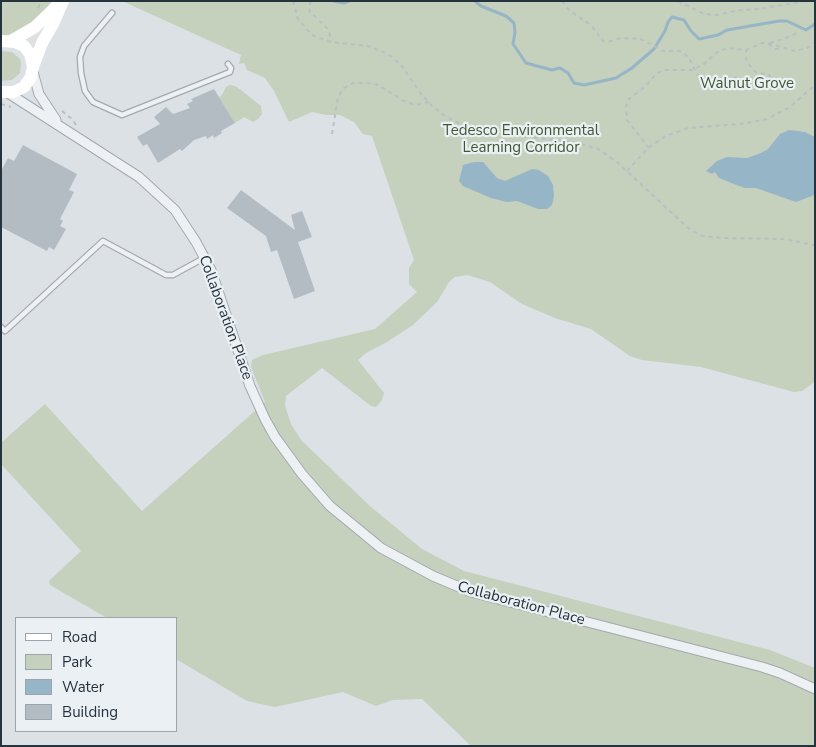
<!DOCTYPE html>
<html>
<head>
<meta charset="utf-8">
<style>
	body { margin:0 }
	#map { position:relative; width:816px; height:747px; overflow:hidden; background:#dce1e6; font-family:"Nunito Sans",sans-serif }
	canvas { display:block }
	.frame { position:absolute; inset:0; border:2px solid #26323c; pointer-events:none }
	.legend { position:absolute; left:15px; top:617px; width:162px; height:115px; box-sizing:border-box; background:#ebf0f4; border:1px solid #9ca4aa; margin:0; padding:6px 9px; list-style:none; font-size:15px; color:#26323c }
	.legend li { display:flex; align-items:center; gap:10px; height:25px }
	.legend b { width:25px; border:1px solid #9ca4aa }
</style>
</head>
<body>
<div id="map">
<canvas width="816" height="747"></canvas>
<div class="frame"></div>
<ul class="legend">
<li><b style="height:6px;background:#fff"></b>Road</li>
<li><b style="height:14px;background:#c5d0bd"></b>Park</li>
<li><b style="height:14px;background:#96b6c7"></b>Water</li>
<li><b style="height:14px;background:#b3bcc3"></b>Building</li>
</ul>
</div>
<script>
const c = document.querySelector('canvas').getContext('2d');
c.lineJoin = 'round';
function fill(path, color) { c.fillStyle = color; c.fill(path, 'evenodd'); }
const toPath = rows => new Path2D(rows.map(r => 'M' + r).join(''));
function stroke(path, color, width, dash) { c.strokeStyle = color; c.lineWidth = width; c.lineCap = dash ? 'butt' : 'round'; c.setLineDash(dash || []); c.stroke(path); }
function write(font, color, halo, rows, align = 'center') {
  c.font = font + ' "Nunito Sans",sans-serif'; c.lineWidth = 4.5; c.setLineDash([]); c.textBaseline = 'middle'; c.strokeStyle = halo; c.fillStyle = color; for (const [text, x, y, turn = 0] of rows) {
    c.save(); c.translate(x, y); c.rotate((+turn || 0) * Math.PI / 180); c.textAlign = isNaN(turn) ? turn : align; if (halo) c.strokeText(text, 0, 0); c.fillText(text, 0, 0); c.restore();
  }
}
fill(toPath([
	[1,1,51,1,44,13,19,32,4,36,1,34],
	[122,1,815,1,815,382,802,391,794,392,701,367,642,360,630,356,591,329,555,318,522,304,490,282,467,275,455,277,449,282,437,302,413,325,387,342,366,353,358,360,384,393,382,400,376,407,371,406,322,368,286,396,285,406,291,424,301,440,371,507,422,549,464,571,770,650,815,668,815,746,471,746,422,699,393,700,376,706,343,692,275,707,247,701,176,659,176,618,107,618,50,585,49,581,81,551,1,464,1,440,3,441,45,404,142,511,265,402,251,367,252,360,263,355,375,329,417,292,409,284,409,268,414,260,372,136,363,134,354,122,340,115,326,115,312,112,289,122,274,91,265,78,247,70,244,63,239,64,241,55],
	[1,51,12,52,20,59,21,64,20,73,12,80,1,81],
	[230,85,235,86,241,90,261,106,262,114,258,119,253,122,244,117,235,123,219,97,222,95,226,87]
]), '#c5d0bd');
fill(toPath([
	[789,130,805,132,815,137,815,194,812,196,796,202,756,188,745,188,734,184,719,178,715,172,712,174,706,171,717,161,727,157,747,158,761,153,768,149,780,134],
	[474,162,483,162,497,178,505,181,532,169,539,170,548,176,553,185,554,196,552,205,547,209,538,209,517,201,507,202,491,198,463,186,459,181,463,165]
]), '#96b6c7');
stroke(toPath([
	[333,1,344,3,349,1],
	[475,1,481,6,506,16,514,23,515,32,513,44,526,63,552,70,560,68,568,73,574,83,584,85,616,78,632,68,654,49,665,31,668,22,672,17,684,20,691,31,699,39,718,35,727,30,779,21,787,21,806,30,815,24]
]), '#96b6c7', 3);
fill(toPath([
	[214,89,235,123,221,131,222,133,214,138,213,135,207,139,206,136,194,140,182,151,180,149,158,163,147,144,143,146,137,137,160,124,154,117,166,107,173,114,190,108,187,104,193,101,191,99],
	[23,145,77,174,69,190,74,192,60,219,63,221,60,226,66,229,54,250,49,247,47,251,1,227,1,171,8,158,14,161],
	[241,190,295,230,291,215,302,211,312,237,298,242,315,291,294,299,277,250,271,252,266,236,227,208]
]), '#b3bcc3');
const lane = toPath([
	[112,13,84,46,80,57,81,73,85,91,93,102,122,115,230,72,231,68,228,64],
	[1,327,5,331,103,241,166,275,173,275,204,258]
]);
const street = toPath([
	[33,72,39,94,56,120],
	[8,93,139,177,175,210,196,242,211,270,250,386,265,419,275,437,302,474,330,506,381,548,433,576,471,592,762,667,780,673,815,689]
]);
stroke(lane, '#a2a9b0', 7);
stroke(street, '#a2a9b0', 11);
stroke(toPath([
	[293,1,298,19,310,33,316,37,331,42,368,46,388,54,402,66,421,94,433,107,448,118,465,126,497,133,574,142,598,149,617,162,688,228,702,236,723,238,782,239,815,245],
	[311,1,309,7,310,12,328,29,330,35,330,42],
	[562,1,569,10,591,25,603,41,608,42,621,38,641,39,663,51,679,51,684,53,689,58,697,74,705,81,715,84,737,77,758,88,762,89,766,87,771,82,770,76,768,74,757,73,752,69,746,59,746,50],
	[678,1,704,14,716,15,741,10,759,9,805,1],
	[38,8,42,1],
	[770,43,792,36,797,32],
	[769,44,774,49,781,49],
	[1,104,11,107],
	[62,111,73,120,77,127],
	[332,134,338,97,344,88,353,83,368,83,378,85,404,101,416,105,429,102],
	[649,148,627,120,626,106,629,99,646,86,657,73,664,70,692,70,704,64,717,52,727,48,746,50,762,43,768,43,794,51,807,48,815,43],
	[627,171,648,148,666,136,688,128,741,124,767,119,790,107,815,85]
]), '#babfc4', 2, [4, 4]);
stroke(lane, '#eef1f4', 4.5);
stroke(street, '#eef1f4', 9);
stroke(toPath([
	[1,41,15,42,24,46,30,54,33,67,31,77,24,87,14,92,1,92],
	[11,41,35,27,60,3],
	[33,67,42,43,53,24,63,1]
]), '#fff', 12);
write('15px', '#405833', '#ebf0f4', [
	["Walnut Grove",747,84],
	["Tedesco Environmental",521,131],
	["Learning Corridor",521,148]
]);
write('15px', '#26323c', '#ebf0f4', [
	["Collaboration Place",225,318,70],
	["Collaboration Place",521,604,15]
]);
</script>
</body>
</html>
